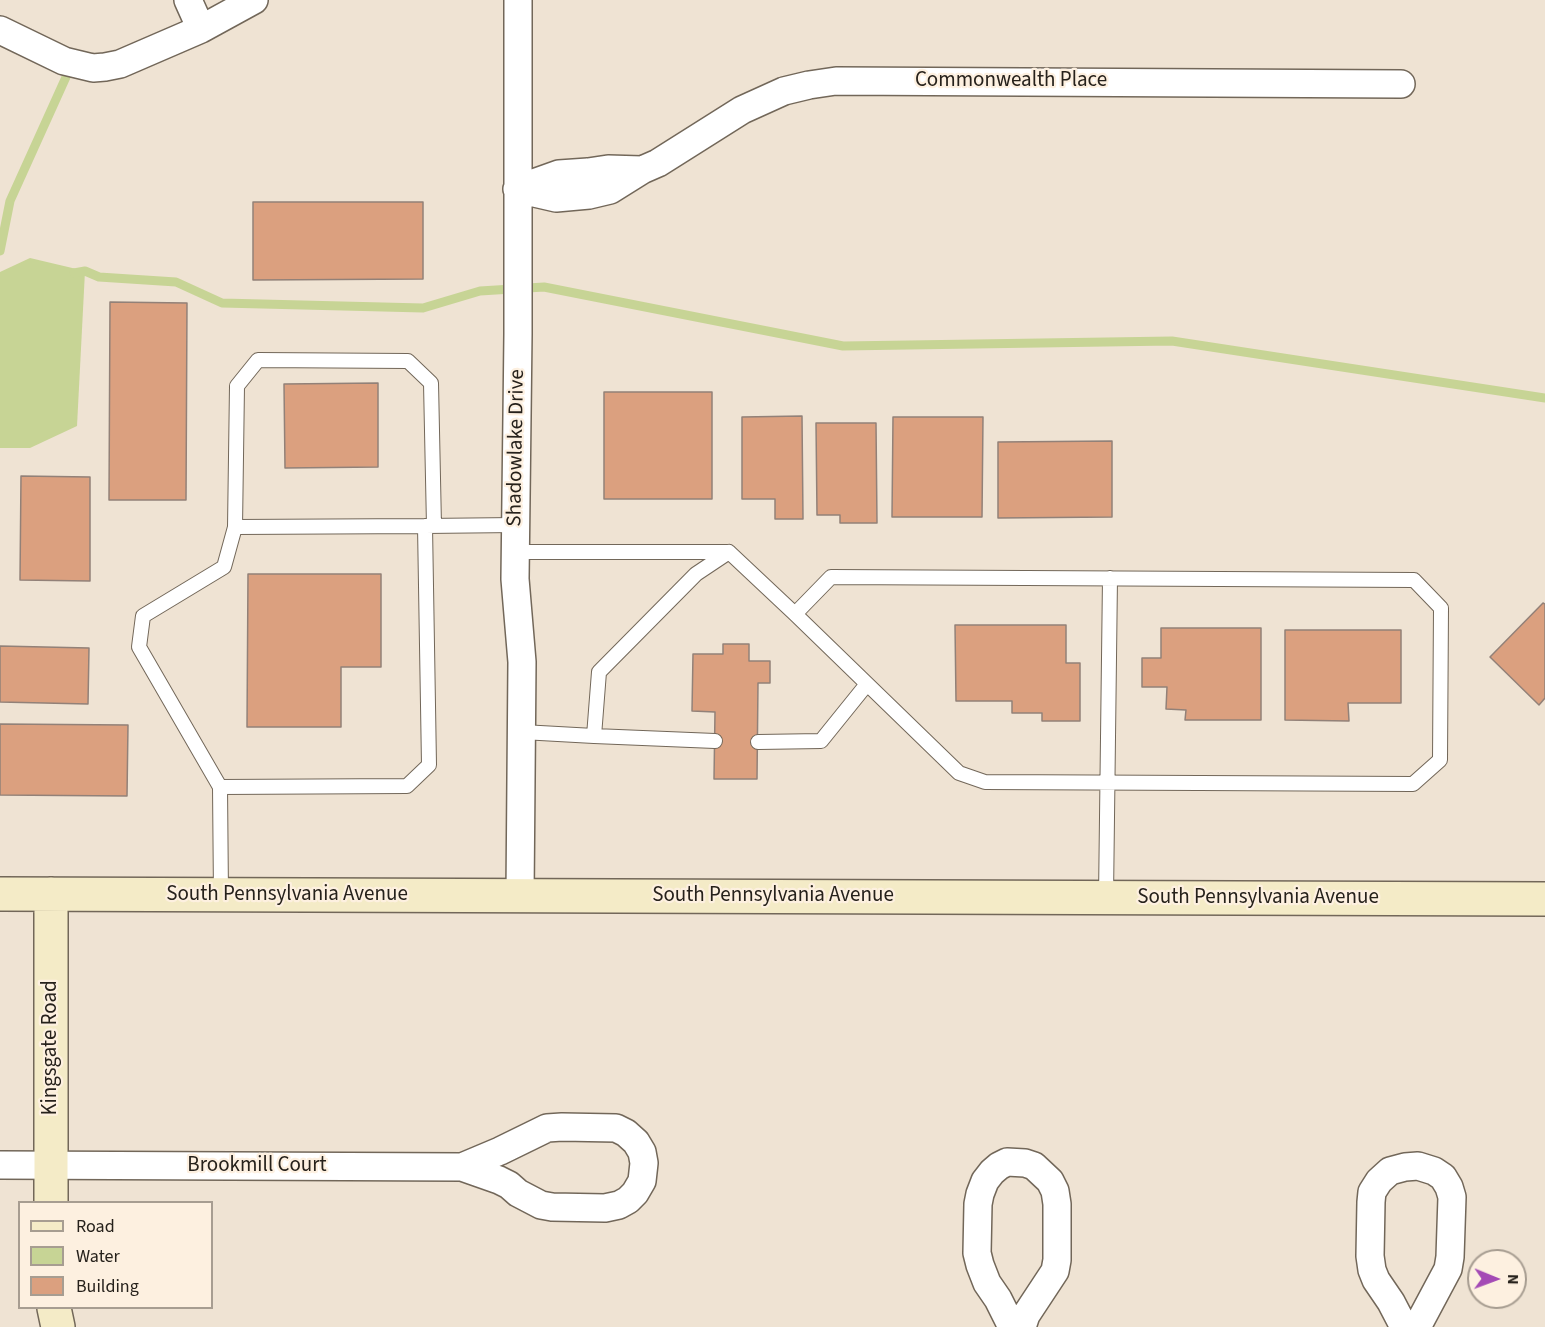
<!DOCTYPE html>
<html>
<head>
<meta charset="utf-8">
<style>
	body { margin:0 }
	#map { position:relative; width:1545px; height:1327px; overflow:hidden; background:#efe3d3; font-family:"Source Sans 3",sans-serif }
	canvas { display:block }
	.legend { position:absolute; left:18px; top:1201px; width:195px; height:108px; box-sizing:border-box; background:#fdf0e0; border:2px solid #a79d91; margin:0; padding:8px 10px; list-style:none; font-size:18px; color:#26211b }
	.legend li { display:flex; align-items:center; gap:12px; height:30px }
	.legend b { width:30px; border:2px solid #a79d91 }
	.north { position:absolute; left:1467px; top:1249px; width:60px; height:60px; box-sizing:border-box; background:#fdf0e0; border:2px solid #a79d91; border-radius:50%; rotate:91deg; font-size:16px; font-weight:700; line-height:24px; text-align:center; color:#26211b }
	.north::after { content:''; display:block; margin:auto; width:21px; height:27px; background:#a44ab5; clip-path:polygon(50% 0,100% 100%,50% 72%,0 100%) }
</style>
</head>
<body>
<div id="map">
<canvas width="1545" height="1327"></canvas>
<ul class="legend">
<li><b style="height:8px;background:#f4ebc7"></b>Road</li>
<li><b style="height:16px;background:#c7d495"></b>Water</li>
<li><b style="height:16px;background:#dba07f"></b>Building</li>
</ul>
<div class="north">N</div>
</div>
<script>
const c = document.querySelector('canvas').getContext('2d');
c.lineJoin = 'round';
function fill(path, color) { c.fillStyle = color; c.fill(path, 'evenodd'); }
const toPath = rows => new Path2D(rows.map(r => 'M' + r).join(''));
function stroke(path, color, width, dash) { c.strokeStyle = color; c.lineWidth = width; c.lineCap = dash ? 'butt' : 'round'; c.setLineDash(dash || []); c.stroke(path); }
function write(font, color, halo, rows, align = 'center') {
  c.font = font + ' "Source Sans 3",sans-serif'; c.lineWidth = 4.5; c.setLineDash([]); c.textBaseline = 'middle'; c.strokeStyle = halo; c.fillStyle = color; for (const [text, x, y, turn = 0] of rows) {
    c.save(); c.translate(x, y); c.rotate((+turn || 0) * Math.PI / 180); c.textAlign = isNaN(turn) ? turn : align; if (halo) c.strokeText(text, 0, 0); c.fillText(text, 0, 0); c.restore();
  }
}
fill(toPath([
	[30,258,85,271,77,426,30,448,0,448,0,272]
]), '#c7d495');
stroke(toPath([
	[0,251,10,201,71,66],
	[74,273,85,271,99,277,176,282,222,303,423,308,480,291,544,287,843,346,1172,341,1545,398]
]), '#c7d495', 9);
const building = toPath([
	[253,202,423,202,423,279,253,280,253,202],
	[110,302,187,303,186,500,109,500,110,302],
	[378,383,378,467,285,468,284,384,378,383],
	[604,392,712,392,712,499,604,499,604,392],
	[802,416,803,519,775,519,775,499,742,499,742,417,802,416],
	[893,417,983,417,982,517,892,517,893,417],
	[816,423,876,423,877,523,840,523,840,515,817,515,816,423],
	[1112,441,1112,517,998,518,998,442,1112,441],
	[21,476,90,477,90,581,20,580,21,476],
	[248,574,381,574,381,667,341,667,341,727,247,727,248,574],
	[1543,603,1545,604,1545,698,1539,705,1490,657,1543,603],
	[955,625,1066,625,1066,663,1080,663,1080,721,1042,721,1042,713,1012,713,1012,701,956,701,955,625],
	[1161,628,1261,628,1261,720,1185,720,1186,710,1166,709,1167,687,1142,687,1142,658,1161,658,1161,628],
	[1285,630,1401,630,1401,703,1348,703,1349,721,1285,720,1285,630],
	[723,644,749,644,749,661,770,661,770,683,758,683,757,779,714,779,715,712,692,711,693,654,723,654,723,644],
	[0,646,89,648,88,704,0,702,0,646],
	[0,724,128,725,127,796,0,795,0,724]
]);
fill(building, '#dba07f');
stroke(building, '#928178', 1.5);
const lane = toPath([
	[235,527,237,386,258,360,408,361,431,383,434,526],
	[516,552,729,552],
	[522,732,594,736,599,672,696,574,729,552,795,614,959,773,985,782,1413,784,1440,760,1441,608,1414,580,831,577,795,614],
	[594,736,715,741],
	[758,742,821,741,867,684],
	[220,787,139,647,143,616,224,567,235,527,425,526],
	[221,895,220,787,407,786,429,765,425,526,516,525],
	[1106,897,1110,578]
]);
const street = toPath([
	[188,0,201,29],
	[518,0,518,334,515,579,522,662,520,895],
	[0,30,64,61,93,68,105,67,120,64,201,29,254,0],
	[517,189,556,198,589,195,610,190,642,170,658,163,742,110,784,91,809,85,836,81,1401,84],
	[517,189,559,174,588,172,608,169,642,170],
	[0,1165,462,1167,499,1180,509,1185,518,1193,541,1205,552,1207,605,1208,619,1205,628,1200,635,1193,642,1181,644,1163,642,1152,636,1142,626,1133,616,1128,562,1127,547,1128,500,1151,462,1167],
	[1012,1327,998,1299,987,1283,980,1265,977,1253,978,1204,980,1194,985,1181,992,1172,999,1166,1007,1162,1025,1163,1034,1166,1050,1181,1055,1191,1057,1204,1057,1260,1055,1271,1026,1315,1022,1327],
	[1404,1327,1391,1302,1376,1280,1372,1270,1370,1256,1371,1202,1372,1192,1379,1181,1390,1171,1405,1167,1418,1166,1434,1171,1443,1177,1449,1187,1452,1197,1450,1257,1448,1269,1417,1327]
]);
const secondary = toPath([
	[0,894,1545,899],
	[51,894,51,1202],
	[54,1308,58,1327]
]);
stroke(lane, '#726759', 16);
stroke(street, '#726759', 30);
stroke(secondary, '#726759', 36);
stroke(lane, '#fff', 14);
stroke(street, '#fff', 27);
stroke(secondary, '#f4ebc7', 33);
write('21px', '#26211b', '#fdf0e0', [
	["Commonwealth Place",1011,81],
	["Shadowlake Drive",517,448,-89],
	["South Pennsylvania Avenue",287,895],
	["South Pennsylvania Avenue",773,896],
	["South Pennsylvania Avenue",1258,898],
	["Kingsgate Road",51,1048,-90],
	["Brookmill Court",257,1166]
]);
</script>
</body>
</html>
